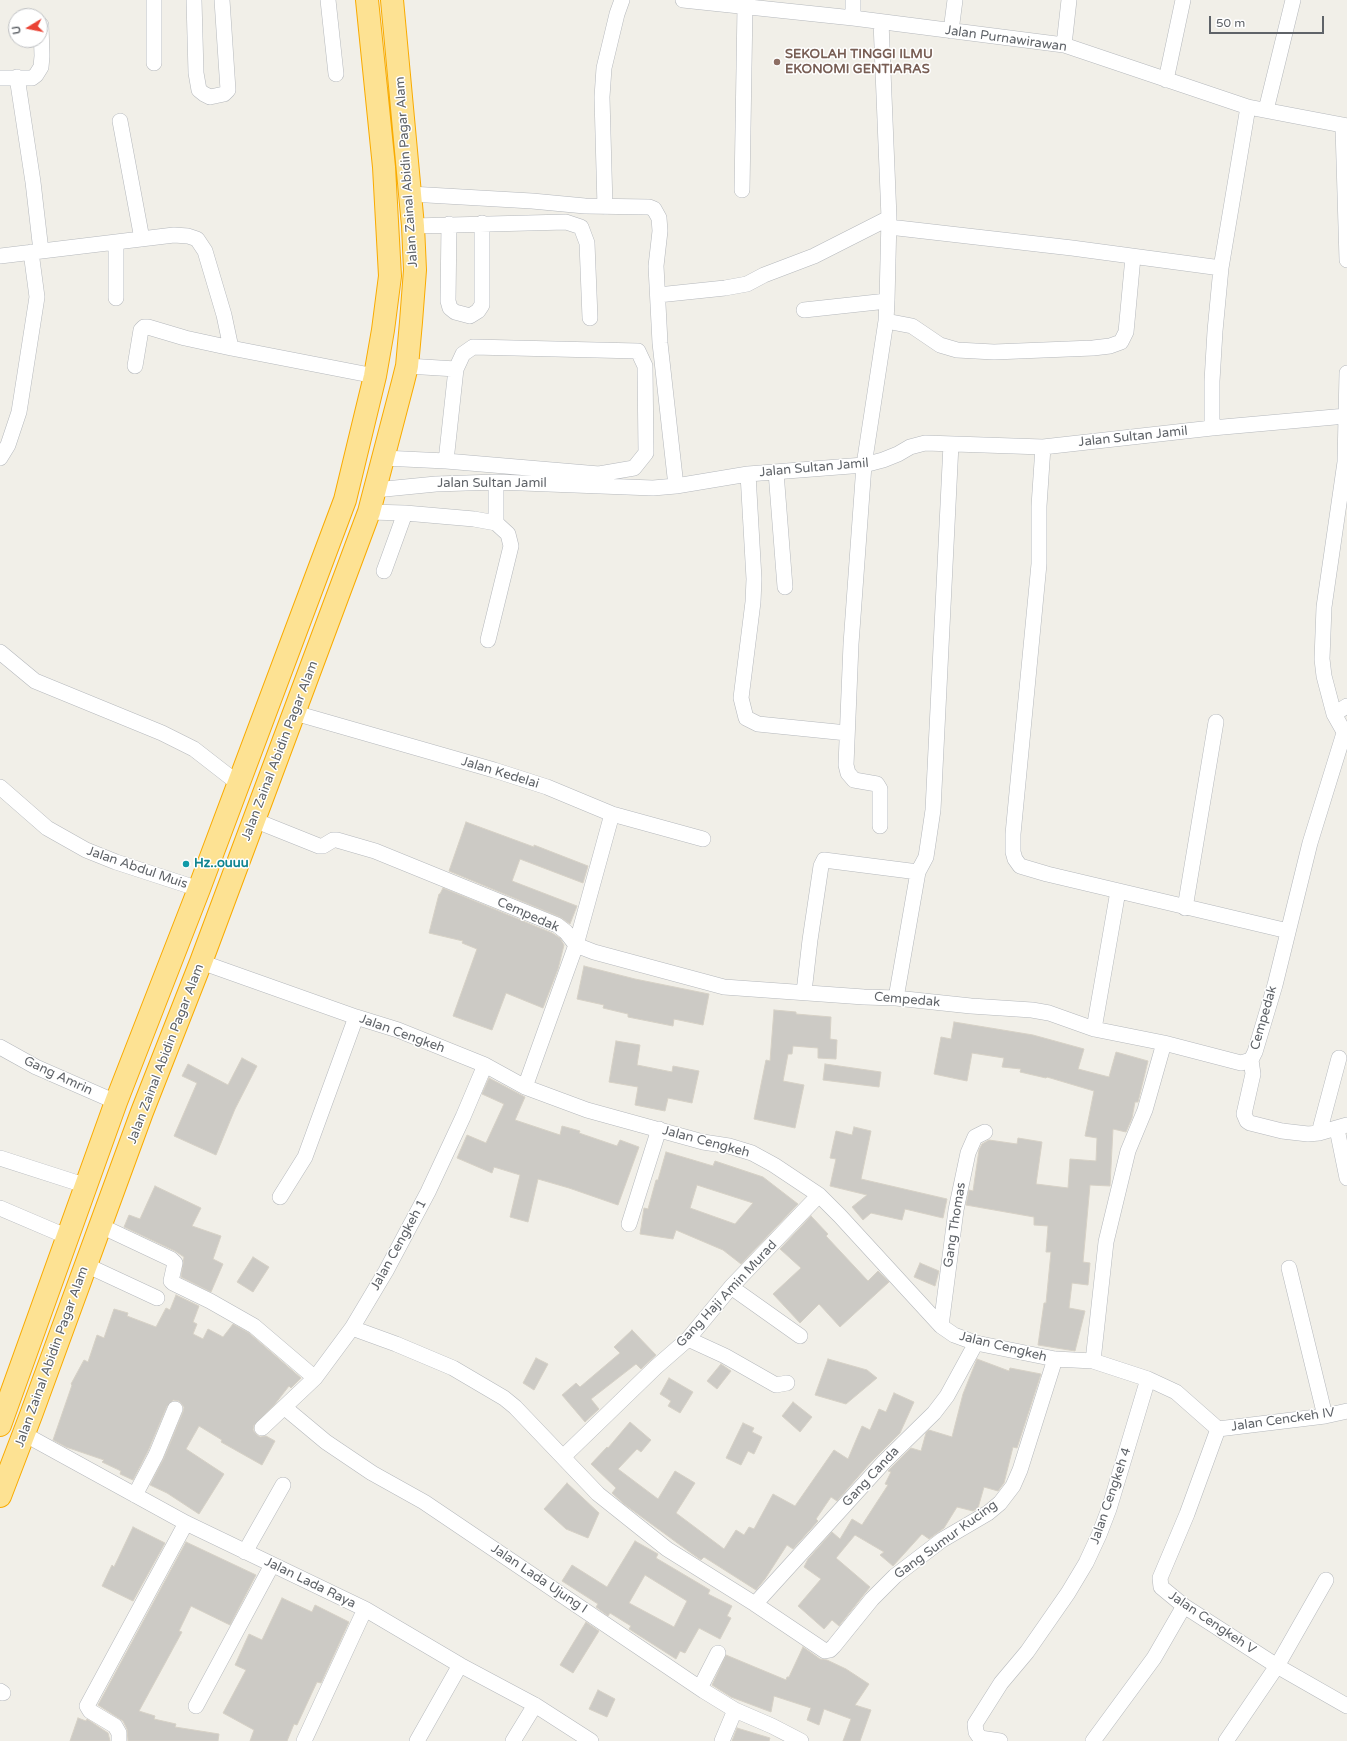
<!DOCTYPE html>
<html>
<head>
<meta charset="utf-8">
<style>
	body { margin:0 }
	#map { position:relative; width:1347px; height:1741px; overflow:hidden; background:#f1efe8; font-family:"Varela Round",sans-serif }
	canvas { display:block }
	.north { position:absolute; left:8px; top:8px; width:40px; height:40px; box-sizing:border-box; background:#fff; border:1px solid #bfc1c3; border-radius:50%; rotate:260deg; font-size:11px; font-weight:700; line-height:16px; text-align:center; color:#5f6368 }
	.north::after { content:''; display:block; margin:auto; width:14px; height:18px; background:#ea4335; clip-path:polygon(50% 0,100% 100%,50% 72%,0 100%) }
	.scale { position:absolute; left:1209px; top:16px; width:115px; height:18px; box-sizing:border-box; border:2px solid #5f6368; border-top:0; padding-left:5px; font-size:12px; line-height:14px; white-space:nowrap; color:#5f6368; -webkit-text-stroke:3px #fff; paint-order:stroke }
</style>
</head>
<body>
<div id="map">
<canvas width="1347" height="1741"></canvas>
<div class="north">U</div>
<div class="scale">50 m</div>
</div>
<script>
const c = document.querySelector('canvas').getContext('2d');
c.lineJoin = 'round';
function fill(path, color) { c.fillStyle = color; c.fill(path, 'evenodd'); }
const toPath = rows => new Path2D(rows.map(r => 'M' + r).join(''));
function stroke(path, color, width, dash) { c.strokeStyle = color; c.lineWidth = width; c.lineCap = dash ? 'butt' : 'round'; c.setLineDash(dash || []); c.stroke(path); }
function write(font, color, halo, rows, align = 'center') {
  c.font = font + ' "Varela Round",sans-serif'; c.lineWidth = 3; c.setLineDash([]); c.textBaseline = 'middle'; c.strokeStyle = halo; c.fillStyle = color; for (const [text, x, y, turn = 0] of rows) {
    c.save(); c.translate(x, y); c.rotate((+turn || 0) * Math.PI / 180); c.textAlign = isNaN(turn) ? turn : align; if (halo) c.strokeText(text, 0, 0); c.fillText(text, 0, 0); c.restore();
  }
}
const building = toPath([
	[466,822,534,847,534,845,588,866,583,883,520,859,512,881,577,906,570,924,560,917,449,871,466,822],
	[443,888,552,933,560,938,564,945,558,969,543,1008,506,993,492,1030,453,1016,477,949,462,943,463,941,429,933,439,894,440,894,443,888],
	[584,966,635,979,709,994,703,1025,674,1019,673,1026,628,1017,628,1014,603,1008,604,1005,577,999,584,966],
	[774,1010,796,1012,796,1014,831,1017,830,1039,837,1040,836,1059,818,1058,818,1048,793,1046,792,1054,788,1054,783,1081,804,1085,795,1128,754,1119,766,1060,770,1061,774,1010],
	[954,1022,1033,1035,1084,1049,1078,1069,1109,1077,1116,1052,1148,1061,1138,1102,1135,1102,1132,1118,1126,1132,1113,1129,1110,1186,1090,1185,1083,1262,1090,1263,1088,1285,1072,1283,1069,1308,1085,1311,1075,1351,1038,1345,1044,1303,1046,1303,1051,1252,1046,1252,1048,1226,1034,1225,1034,1217,966,1205,969,1190,973,1191,979,1150,982,1144,989,1140,1017,1144,1018,1138,1042,1142,1036,1184,1068,1188,1070,1159,1096,1161,1097,1138,1085,1136,1094,1091,1047,1077,1046,1078,1020,1072,1021,1069,1002,1067,1004,1058,972,1053,967,1081,934,1074,941,1037,951,1039,954,1022],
	[616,1041,640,1045,637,1065,672,1072,673,1066,699,1071,692,1103,668,1098,665,1111,635,1105,638,1087,609,1082,616,1041],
	[242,1058,257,1066,235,1109,216,1155,174,1136,197,1083,182,1076,188,1064,228,1085,242,1058],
	[825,1064,881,1072,879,1087,823,1080,825,1064],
	[489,1078,525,1097,515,1120,560,1135,562,1126,580,1131,579,1133,617,1146,620,1140,639,1147,618,1205,569,1188,538,1179,528,1222,510,1217,520,1175,494,1167,492,1173,457,1158,467,1135,486,1143,504,1104,482,1094,489,1078],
	[854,1127,871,1131,861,1179,947,1199,943,1218,905,1209,902,1220,871,1213,863,1220,852,1207,867,1195,830,1186,836,1159,830,1158,836,1131,852,1135,854,1127],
	[666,1152,713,1166,715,1161,763,1177,798,1204,741,1264,723,1250,676,1230,673,1239,640,1234,644,1208,648,1209,656,1180,658,1180,666,1152],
	[697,1185,753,1203,735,1224,690,1208,697,1185],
	[155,1186,201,1208,192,1226,221,1236,213,1259,223,1264,211,1292,181,1277,184,1257,175,1251,124,1227,129,1215,140,1219,155,1186],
	[811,1216,828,1234,826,1236,868,1281,878,1271,889,1282,840,1327,819,1304,800,1323,773,1294,801,1268,780,1249,811,1216],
	[253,1257,269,1267,253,1292,237,1282,253,1257],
	[920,1263,939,1271,935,1286,914,1277,920,1263],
	[176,1295,199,1306,193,1322,197,1324,193,1334,203,1339,208,1329,223,1337,233,1324,249,1333,301,1378,291,1388,289,1386,275,1404,254,1425,253,1430,256,1434,260,1437,266,1436,275,1441,262,1465,221,1442,222,1440,199,1426,186,1449,224,1474,199,1514,167,1493,150,1485,164,1458,183,1412,184,1407,179,1401,173,1400,167,1406,148,1451,133,1480,120,1474,121,1471,102,1462,104,1460,66,1447,53,1440,72,1385,71,1384,84,1360,88,1362,97,1335,104,1338,114,1309,128,1313,127,1316,156,1327,166,1308,170,1310,176,1295],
	[632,1330,656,1355,641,1369,636,1364,591,1399,599,1409,585,1422,562,1395,576,1383,580,1387,620,1353,614,1347,632,1330],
	[536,1358,548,1364,534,1390,523,1383,536,1358],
	[828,1359,867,1370,877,1378,846,1404,815,1395,828,1359],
	[977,1359,1009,1371,1010,1368,1041,1374,1017,1448,1013,1447,1004,1483,998,1491,984,1487,978,1508,973,1511,957,1507,944,1528,929,1539,922,1534,893,1566,880,1555,884,1552,855,1535,836,1558,870,1587,839,1626,832,1620,824,1629,798,1606,821,1579,804,1567,808,1559,832,1532,840,1539,852,1519,862,1525,888,1485,885,1484,891,1472,888,1471,911,1448,921,1451,926,1433,929,1430,952,1437,963,1394,977,1359],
	[721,1364,731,1371,717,1389,707,1381,721,1364],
	[669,1378,693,1392,680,1413,668,1406,671,1401,660,1394,669,1378],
	[894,1393,914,1402,900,1433,870,1463,837,1501,831,1497,816,1519,818,1521,793,1549,787,1545,765,1579,756,1590,704,1557,701,1560,691,1553,624,1504,612,1493,616,1488,591,1464,607,1447,608,1448,630,1422,651,1440,641,1452,637,1449,618,1469,658,1499,675,1471,695,1483,676,1513,724,1549,736,1530,744,1535,749,1527,754,1529,773,1494,795,1506,834,1450,848,1459,862,1426,870,1430,879,1409,886,1412,894,1393],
	[793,1402,812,1417,800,1432,782,1416,793,1402],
	[743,1423,754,1428,752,1432,762,1437,754,1454,748,1451,741,1465,726,1458,743,1423],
	[567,1483,599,1513,588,1538,566,1529,544,1509,567,1483],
	[133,1527,165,1543,133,1601,102,1586,112,1565,114,1567,133,1527],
	[635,1541,658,1554,656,1558,710,1590,708,1594,732,1606,727,1616,731,1618,720,1639,699,1628,685,1653,680,1651,676,1659,629,1629,631,1626,610,1613,608,1616,596,1607,598,1604,562,1581,572,1565,607,1587,635,1541],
	[645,1575,687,1601,674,1627,629,1603,645,1575],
	[186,1542,256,1575,230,1625,191,1606,179,1631,182,1632,139,1711,155,1716,154,1719,176,1724,175,1727,219,1734,218,1741,128,1741,127,1729,123,1721,98,1705,186,1542],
	[282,1598,312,1612,315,1605,349,1622,321,1683,317,1682,297,1725,294,1724,287,1741,250,1741,254,1730,223,1713,246,1670,235,1665,249,1634,262,1640,282,1598],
	[586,1622,599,1631,573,1673,560,1665,586,1622],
	[803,1647,820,1659,827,1660,846,1669,869,1684,855,1705,871,1710,860,1741,843,1741,851,1719,824,1709,819,1725,807,1720,811,1708,774,1696,771,1712,731,1697,712,1685,726,1655,786,1680,787,1677,789,1677,803,1647],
	[598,1690,615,1699,607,1717,589,1709,598,1690],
	[78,1718,86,1721,87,1719,108,1733,110,1741,70,1741,78,1718],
	[737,1728,770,1738,769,1741,732,1741,737,1728]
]);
fill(building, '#cccac5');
stroke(building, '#d6d1c6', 1);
const minor = toPath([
	[194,0,196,73,199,90,204,94,210,97,224,94,228,90,222,0],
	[328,0,336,74],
	[683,0,853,18,1064,45,1248,107,1347,126],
	[853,0,853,18],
	[951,31,955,0],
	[1064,45,1069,0],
	[154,63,154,0],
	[17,77,33,182,41,251],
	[0,78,32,78,36,75,41,67,42,56,41,25],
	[1166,80,1183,0],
	[1266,110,1293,0],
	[120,121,142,239],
	[1343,127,1347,260],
	[742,190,745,6],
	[410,194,532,201,585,206,649,207,654,209,659,218,660,231,656,266,660,343,676,486],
	[605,207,602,97,604,68,617,14,622,0],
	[449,224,448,301,450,308,455,312,470,316,478,311,482,305,482,223],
	[413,226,566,222,581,227,587,243,590,318],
	[889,227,1072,248,1221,268],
	[116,243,116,298],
	[0,256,174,235,188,236,197,239,205,251,224,315,231,348,375,376],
	[658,295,725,288,747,284,764,275,814,256,889,218],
	[804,310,887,301],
	[886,321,912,326,940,345,957,350,994,352,1093,348,1110,346,1121,342,1126,332,1133,257],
	[135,366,141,330,144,327,148,327,185,338,231,348],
	[407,366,456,369],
	[1347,373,1345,462,1324,607,1322,659,1324,676,1334,714,1347,737],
	[1212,428,1212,381,1215,331,1221,268,1248,107],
	[1043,447,1039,506,1039,564,1013,834,1013,852,1015,859,1020,866,1047,874,1288,931],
	[0,458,8,445,19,412,37,297,31,252],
	[383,458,446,461,599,474,634,468,646,453,645,366,638,351,473,347,463,354,456,369,446,461],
	[776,472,785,587],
	[748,474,754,579,753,602,741,698,746,718,758,724,847,733],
	[375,490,436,484,496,482,653,488,676,486,748,474,864,465,883,460,898,454,910,447,925,443,1043,447,1212,428,1346,416],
	[369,512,405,513,474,519,496,523,496,482],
	[384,571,405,513],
	[488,640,511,546,508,534,496,523],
	[0,652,35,681,162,733,194,749,239,784],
	[295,713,494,770,547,787,612,814,703,839],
	[1334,714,1347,706],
	[0,787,47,828,86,850,116,862,199,889],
	[254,820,319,846,323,846,333,840,337,840,375,851,557,925,566,932,576,945,594,952,724,987,864,997,896,998,971,1006,1032,1010,1049,1013,1094,1029,1164,1043,1241,1063,1251,1060,1255,1052,1275,985,1310,843,1344,733],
	[880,826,880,789,877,784,854,780,848,773,846,765,851,644,864,465,886,321,887,301,889,218,881,22],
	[1185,908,1216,722],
	[201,962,356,1017,398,1030,485,1065,525,1087,587,1110,703,1142,729,1146,752,1153,774,1165,819,1195,840,1216,941,1326,954,1335,976,1343,1055,1359,1093,1361,1148,1379,1176,1392,1218,1429],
	[804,992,810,940,821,866,824,860,918,872],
	[896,998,918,872,926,857,933,810,951,444],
	[1094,1029,1118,891],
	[0,1047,36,1067,116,1102],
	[1251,1060,1253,1074,1244,1114,1247,1121,1250,1123,1282,1131,1308,1134,1319,1133,1347,1125],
	[525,1087,576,945,612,814],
	[1337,1129,1347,1178],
	[1319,1133,1339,1058],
	[0,1158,87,1186],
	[280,1197,305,1157,356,1017],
	[0,1208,68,1237],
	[629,1224,659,1129],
	[101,1226,171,1259,175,1263,171,1281,173,1283,210,1301,254,1326,315,1378],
	[86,1265,157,1298],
	[1289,1268,1325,1416],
	[731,1287,800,1336],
	[941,1326,956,1210,968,1153,975,1137,985,1132],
	[352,1328,396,1344,453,1368,504,1398,515,1407,598,1494,667,1549,755,1604,825,1651,830,1650,834,1646,872,1599,895,1576,942,1540,988,1513,1000,1503,1013,1486,1020,1470,1055,1359],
	[688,1339,725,1356,776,1385,787,1383],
	[1093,1361,1106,1242,1128,1151,1145,1110,1164,1043],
	[284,1407,326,1442,372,1473,424,1502,704,1691,735,1710,772,1726,801,1741],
	[262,1428,315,1378,352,1328,386,1271,428,1192,463,1117,485,1065],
	[1218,1429,1187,1514,1160,1578,1161,1587,1184,1606,1277,1666,1347,1706],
	[1218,1429,1325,1416,1347,1411],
	[24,1434,186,1523,365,1609,460,1665,535,1705,591,1741],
	[563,1457,656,1367,688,1339,731,1287,819,1195],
	[135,1495,156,1455,175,1409],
	[245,1552,283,1485],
	[755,1604,884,1462,934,1413,947,1396,976,1343],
	[700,1688,718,1653],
	[0,1691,3,1693],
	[196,1706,272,1565],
	[119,1741,119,1733,115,1726,90,1711,87,1706,186,1523],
	[304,1741,365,1609],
	[417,1741,460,1665],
	[513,1741,535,1705],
	[722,1741,735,1710],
	[1000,1741,980,1738,976,1732,975,1724,1001,1683,1027,1652,1068,1593,1086,1563,1099,1535,1109,1509,1148,1379],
	[1093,1741,1154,1658,1184,1606],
	[1226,1741,1277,1666,1326,1580]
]);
const highway = toPath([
	[0,1425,116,1102,199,889,345,500,375,376,383,330,390,276,384,167,367,0],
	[0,1496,31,1415,142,1112,201,962,369,512,403,382,407,366,411,322,415,270,413,226,392,0]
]);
stroke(minor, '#b5b8bc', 16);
stroke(highway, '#f9ab00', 24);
stroke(minor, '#fff', 15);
stroke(highway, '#fde293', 22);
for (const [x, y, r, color] of [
	[777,62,4,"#8d6e63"],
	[186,864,4,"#0f9aa8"]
]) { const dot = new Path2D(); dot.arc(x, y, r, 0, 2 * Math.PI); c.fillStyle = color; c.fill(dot); stroke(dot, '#fff', 1.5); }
write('13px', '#5f6368', '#fff', [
	["Jalan Purnawirawan",1006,39,8],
	["Jalan Zainal Abidin Pagar Alam",407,172,-94],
	["Jalan Sultan Jamil",1133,437,-6],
	["Jalan Sultan Jamil",814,468,-5],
	["Jalan Sultan Jamil",492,484],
	["Jalan Zainal Abidin Pagar Alam",280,751,-69],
	["Jalan Kedelai",500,773,17],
	["Jalan Abdul Muis",137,868,19],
	["Cempedak",528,915,24],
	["Cempedak",907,1000,5],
	["Cempedak",1264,1018,-74],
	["Jalan Cengkeh",402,1034,20],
	["Jalan Zainal Abidin Pagar Alam",166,1054,-69],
	["Gang Amrin",58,1076,25],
	["Jalan Cengkeh",706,1142,15],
	["Gang Thomas",955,1225,-81],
	["Jalan Cengkeh 1",399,1245,-61],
	["Gang Haji Amin Murad",727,1294,-47],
	["Jalan Cengkeh",1003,1347,14],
	["Jalan Zainal Abidin Pagar Alam",52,1357,-70],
	["Jalan Cenckeh IV",1283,1420,-8],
	["Gang Canda",871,1477,-47],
	["Jalan Cengkeh 4",1111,1496,-71],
	["Gang Sumur Kucing",946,1540,-36],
	["Jalan Lada Ujung I",539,1579,34],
	["Jalan Lada Raya",310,1583,26],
	["Jalan Cengkeh V",1212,1623,34]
]);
write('bold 13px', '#785e54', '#fff', [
	["SEKOLAH TINGGI ILMU",785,55],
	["EKONOMI GENTIARAS",785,70]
], 'left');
write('bold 13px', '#0d838f', '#fff', [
	["Hz..ouuu",194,864]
], 'left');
</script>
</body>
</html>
